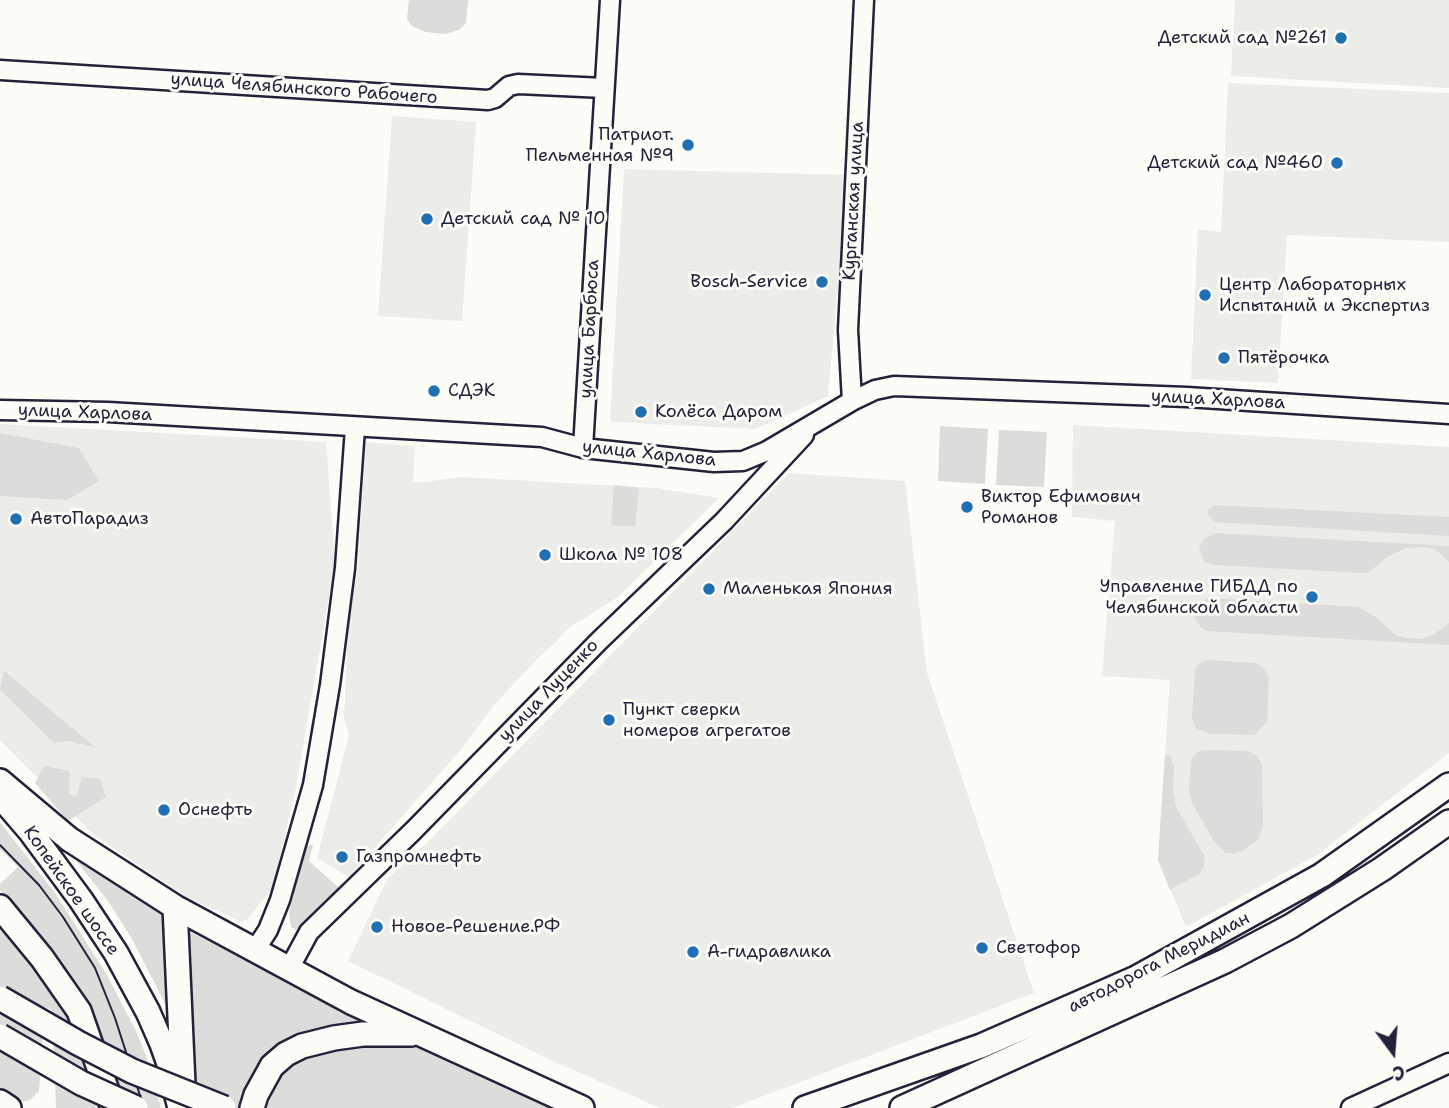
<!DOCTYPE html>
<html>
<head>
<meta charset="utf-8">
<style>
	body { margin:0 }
	#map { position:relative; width:1449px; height:1108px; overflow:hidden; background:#fdfcf7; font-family:"Shantell Sans",sans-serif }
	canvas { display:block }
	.north { position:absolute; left:1358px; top:1017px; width:70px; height:70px; -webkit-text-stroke:5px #fdfcf7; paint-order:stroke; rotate:164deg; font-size:19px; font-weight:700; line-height:28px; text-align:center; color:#22223b }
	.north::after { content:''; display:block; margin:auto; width:24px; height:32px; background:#22223b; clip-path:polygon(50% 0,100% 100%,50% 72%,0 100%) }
</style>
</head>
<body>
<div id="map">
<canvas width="1449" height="1108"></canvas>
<div class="north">С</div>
</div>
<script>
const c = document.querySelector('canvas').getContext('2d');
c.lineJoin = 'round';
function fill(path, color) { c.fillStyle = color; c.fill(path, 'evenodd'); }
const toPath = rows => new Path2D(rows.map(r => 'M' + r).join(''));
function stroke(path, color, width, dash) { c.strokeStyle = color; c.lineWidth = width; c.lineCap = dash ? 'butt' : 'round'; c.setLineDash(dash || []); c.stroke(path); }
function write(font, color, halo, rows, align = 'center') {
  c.font = font + ' "Shantell Sans",sans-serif'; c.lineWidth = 6; c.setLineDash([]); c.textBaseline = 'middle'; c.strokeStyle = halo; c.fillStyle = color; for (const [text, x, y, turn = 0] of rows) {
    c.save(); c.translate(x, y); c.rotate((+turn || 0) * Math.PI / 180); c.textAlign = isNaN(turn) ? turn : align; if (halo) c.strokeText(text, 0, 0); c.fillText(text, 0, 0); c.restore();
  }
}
fill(toPath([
	[1235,0,1449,0,1449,88,1231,76],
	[1228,83,1449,93,1449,242,1287,235,1278,383,1191,379,1198,229,1221,232],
	[392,116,476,122,462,321,378,316],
	[624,169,848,175,828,396,756,429,612,422,610,420],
	[0,424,326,442,335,562,296,787,273,887,247,920,240,921,188,898,94,835,0,740],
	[1073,425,1449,447,1449,753,1317,855,1186,927,1158,860,1170,680,1102,676,1115,521,1072,517],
	[366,442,415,446,413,482,425,482,460,477,656,488,719,498,618,597,567,629,557,641,538,658,493,706,464,746,349,877,317,858,349,735,344,719,349,604,358,563],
	[789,473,905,481,927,673,1034,993,732,1108,660,1108,555,1062,348,961,388,878,426,844]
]), '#ecece9');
fill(toPath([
	[409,0,468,0,466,23,459,30,446,34,425,32,412,26,407,19],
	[940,426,988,429,985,484,938,481],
	[999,430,1047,432,1044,487,996,485],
	[0,433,79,448,99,481,67,500,0,496],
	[614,485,639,488,635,527,611,525],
	[1214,505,1449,517,1449,536,1214,522,1207,513,1208,509],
	[1215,533,1449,546,1449,562,1435,549,1423,547,1406,548,1387,557,1369,572,1362,573,1213,565,1205,562,1199,550,1203,539],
	[1208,598,1359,607,1377,618,1397,636,1407,638,1421,639,1435,634,1449,623,1449,645,1206,631,1201,628,1194,616,1197,605],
	[1208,660,1257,663,1264,669,1269,678,1267,722,1254,735,1210,734,1196,728,1192,719,1195,669,1200,663],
	[4,671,96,748,69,741,54,743,0,690],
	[1210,750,1248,751,1257,756,1262,765,1263,825,1258,840,1244,850,1235,854,1225,853,1213,840,1191,801,1189,791,1191,759,1199,751],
	[1165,755,1170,755,1174,768,1173,791,1176,807,1205,857,1203,869,1199,874,1170,890,1158,860],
	[44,766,70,771,69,794,76,797,82,777,100,779,106,797,68,821,35,783],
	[0,822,55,893,107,975,137,1033,148,1061,161,1108,125,1108,94,1019,82,994,61,964,0,890,0,884,18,867,0,849],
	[313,844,309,861,339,888,317,910,310,921,297,930,291,927,289,913,305,847],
	[74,858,169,919,176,1025,132,939,108,901],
	[0,924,41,974,70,1018,101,1108,56,1108,52,1010,45,1007,39,1091,30,1100,21,1102,0,1088],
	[184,929,279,977,375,1023,342,1026,303,1034,241,1108,199,1108,191,1066],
	[408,1043,424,1047,556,1108,263,1108,280,1074,288,1065,298,1060,324,1050]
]), '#dddcdb');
const minor = toPath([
	[0,70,488,100,495,98,509,86,518,84,604,88],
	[852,401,848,330,864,0],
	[0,410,108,412,542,437,583,448,714,462,743,461,767,451,852,401,875,390,894,386,1187,397,1449,414],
	[583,448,610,0],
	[255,950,268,930,280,900,313,785,330,685,345,568,355,428],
	[289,969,309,932,413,831,599,641,724,521,804,435],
	[1351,1108,1449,1063]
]);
const major = toPath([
	[0,781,69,839,175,907,351,1002,582,1108],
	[0,796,30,831,81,900,116,953,148,1012,162,1044,168,1061,180,1108],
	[0,907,42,958,79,1011,113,1108],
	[175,907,183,1084],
	[0,1102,9,1108],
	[252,1108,256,1095,272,1066,286,1054,302,1046,334,1038,363,1034,411,1034],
	[805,1108,981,1046,1136,978,1322,875,1449,785],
	[902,1108,1225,961,1291,926,1382,869,1449,822]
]);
stroke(minor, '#22223b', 23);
stroke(major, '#22223b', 28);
stroke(minor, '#fdfcf7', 18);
stroke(major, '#fdfcf7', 23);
stroke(toPath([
	[0,845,39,885,63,917,95,968,115,1018,144,1108]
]), '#22223b', 2);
const majorBridge = toPath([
	[0,998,78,1043,132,1071,224,1108],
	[0,1036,81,1083,136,1108]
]);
stroke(majorBridge, '#22223b', 28, []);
stroke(majorBridge, '#fdfcf7', 23);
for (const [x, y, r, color] of [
	[1341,38,7,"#1f6fb2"],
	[688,145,7,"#1f6fb2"],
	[1337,163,7,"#1f6fb2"],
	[427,219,7,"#1f6fb2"],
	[822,282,7,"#1f6fb2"],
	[1205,295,7,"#1f6fb2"],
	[1224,358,7,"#1f6fb2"],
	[434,391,7,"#1f6fb2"],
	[641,412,7,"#1f6fb2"],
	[967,507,7,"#1f6fb2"],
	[16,519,7,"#1f6fb2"],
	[545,555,7,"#1f6fb2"],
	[709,589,7,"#1f6fb2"],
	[1312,597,7,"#1f6fb2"],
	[609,720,7,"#1f6fb2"],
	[164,810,7,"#1f6fb2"],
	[342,857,7,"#1f6fb2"],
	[377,927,7,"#1f6fb2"],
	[982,948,7,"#1f6fb2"],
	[693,952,7,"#1f6fb2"]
]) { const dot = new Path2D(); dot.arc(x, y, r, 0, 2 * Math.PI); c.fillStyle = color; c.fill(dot); stroke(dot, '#fdfcf7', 2.5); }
write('18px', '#22223b', '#fdfcf7', [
	["Детский сад №261",1327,38,"right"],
	["Патриот.",674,135,"right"],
	["Пельменная №9",674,156,"right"],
	["Детский сад №460",1323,163,"right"],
	["Детский сад № 10",441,219],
	["Bosch-Service",808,282,"right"],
	["Центр Лабораторных",1219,285],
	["Испытаний и Экспертиз",1219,306],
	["Пятёрочка",1238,358],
	["СДЭК",448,391],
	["Колёса Даром",655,412],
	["Виктор Ефимович",981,497],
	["Романов",981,518],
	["АвтоПарадиз",30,519],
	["Школа № 108",559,555],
	["Управление ГИБДД по",1298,587,"right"],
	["Челябинской области",1298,608,"right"],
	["Маленькая Япония",723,589],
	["Пункт сверки",623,710],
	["номеров агрегатов",623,731],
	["Оснефть",178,810],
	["Газпромнефть",356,857],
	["Новое-Решение.РФ",391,927],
	["Светофор",996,948],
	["А-гидравлика",707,952]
], 'left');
write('18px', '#22223b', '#fdfcf7', [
	["улица Челябинского Рабочего",304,89,4],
	["Курганская улица",854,201,-87],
	["улица Барбюса",590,329,-87],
	["улица Харлова",1218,400,3],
	["улица Харлова",85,413,2],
	["улица Харлова",649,454,6],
	["улица Луценко",549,691,-46],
	["Копейское шоссе",71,891,55],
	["автодорога Меридиан",1159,963,-27]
]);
</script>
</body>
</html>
